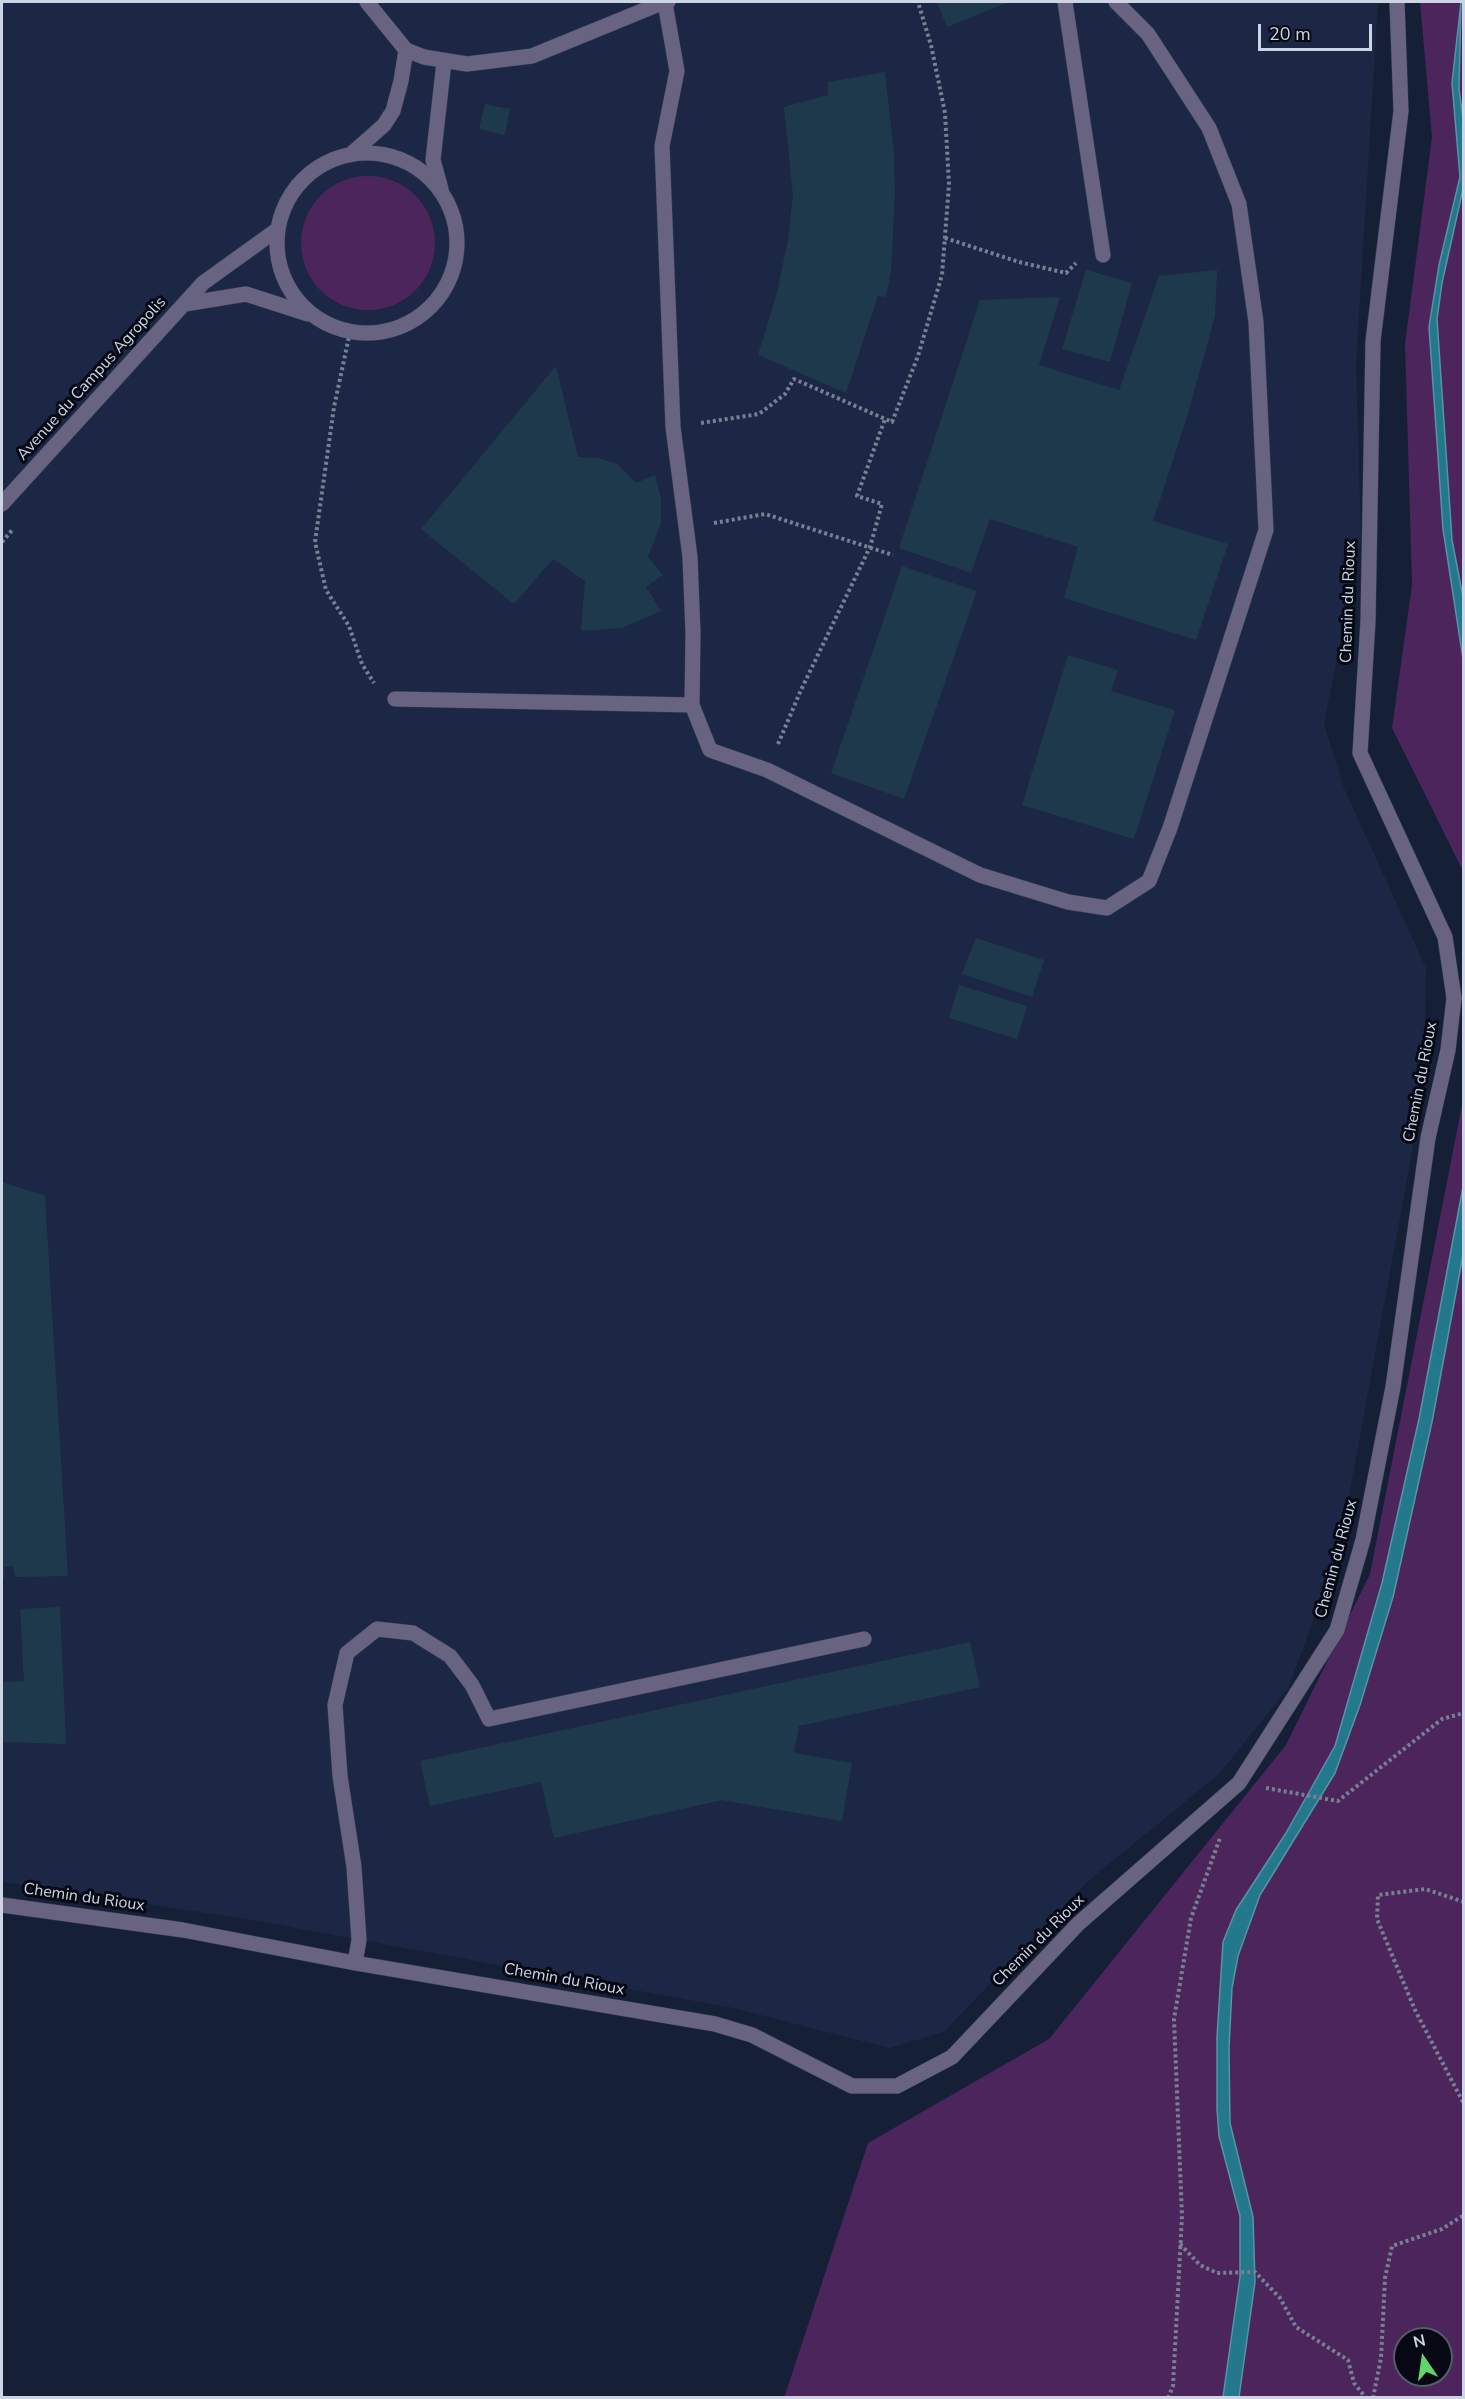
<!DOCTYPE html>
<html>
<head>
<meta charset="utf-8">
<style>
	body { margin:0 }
	#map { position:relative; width:1465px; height:2399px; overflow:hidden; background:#151f36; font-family:"Nunito Sans",sans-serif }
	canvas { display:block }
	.frame { position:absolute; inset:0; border:3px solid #cdd5e5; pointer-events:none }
	.north { position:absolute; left:1393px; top:2327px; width:60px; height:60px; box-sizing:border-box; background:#060914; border:2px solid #565b68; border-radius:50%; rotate:347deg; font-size:16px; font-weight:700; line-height:24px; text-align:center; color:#cdd5e5 }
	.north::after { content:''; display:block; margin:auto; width:21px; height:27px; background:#62d469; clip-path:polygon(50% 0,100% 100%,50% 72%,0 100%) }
	.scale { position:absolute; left:1258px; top:24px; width:114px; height:27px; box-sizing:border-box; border:3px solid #cdd5e5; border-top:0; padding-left:8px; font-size:18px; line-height:21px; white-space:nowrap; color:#cdd5e5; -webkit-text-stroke:4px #060914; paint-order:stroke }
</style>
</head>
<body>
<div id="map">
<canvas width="1465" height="2399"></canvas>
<div class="frame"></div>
<div class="north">N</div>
<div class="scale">20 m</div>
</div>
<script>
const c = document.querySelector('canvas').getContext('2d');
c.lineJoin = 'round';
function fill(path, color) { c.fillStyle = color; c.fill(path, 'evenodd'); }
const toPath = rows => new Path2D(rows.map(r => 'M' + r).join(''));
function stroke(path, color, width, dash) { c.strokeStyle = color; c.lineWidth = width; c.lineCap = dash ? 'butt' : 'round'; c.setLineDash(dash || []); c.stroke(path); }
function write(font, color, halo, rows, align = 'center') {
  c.font = font + ' "Nunito Sans",sans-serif'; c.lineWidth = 6; c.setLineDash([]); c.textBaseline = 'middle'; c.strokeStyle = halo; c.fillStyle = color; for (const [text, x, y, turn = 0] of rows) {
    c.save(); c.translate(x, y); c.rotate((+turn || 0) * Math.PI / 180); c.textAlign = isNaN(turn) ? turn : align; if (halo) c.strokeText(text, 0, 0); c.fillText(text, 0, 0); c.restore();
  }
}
fill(toPath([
	[2,2,1378,2,1356,364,1361,539,1324,724,1344,788,1426,968,1424,1087,1339,1551,1288,1689,1219,1774,1087,1882,944,2032,889,2048,733,2008,252,1920,2,1882]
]), '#1b2744');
fill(toPath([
	[1420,2,1463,2,1463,871,1392,728,1412,585,1405,344,1432,137],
	'301 243a67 67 0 1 1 134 0a67 67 0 1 1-134 0Z',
	[1463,1100,1463,2397,784,2398,868,2143,1049,2039,1286,1745,1370,1574],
	[1405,2339,1441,2339,1441,2375,1405,2375]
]), '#4b255b');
const water = toPath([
	[1461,2,1459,89,1464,126,1463,189,1442,283,1437,319,1452,540,1463,597,1463,659,1443,529,1429,327,1439,265,1460,177,1452,83,1461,2],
	[1463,1187,1463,1255,1432,1422,1393,1597,1360,1705,1335,1773,1260,1895,1238,1956,1232,1988,1229,2048,1230,2123,1253,2217,1255,2282,1239,2397,1223,2397,1240,2277,1240,2216,1219,2136,1217,2109,1217,2037,1223,1942,1236,1910,1286,1833,1335,1746,1382,1583,1419,1419,1463,1187]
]);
fill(water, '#24788c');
stroke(water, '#5794a7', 1.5);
fill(toPath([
	[937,2,1009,2,947,27],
	[885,72,894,153,895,194,891,271,886,297,878,296,846,393,758,355,777,293,788,240,793,196,784,107,828,95,828,82],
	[485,104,510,109,505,135,479,129],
	[1086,270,1132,283,1110,362,1062,349],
	[1217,270,1215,316,1187,417,1153,521,1228,544,1196,640,1064,598,1078,547,990,519,971,573,899,548,980,300,1060,297,1039,365,1119,390,1159,276],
	[556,366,578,457,598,458,617,464,636,483,655,475,661,499,661,523,648,557,663,575,646,587,661,611,622,628,581,631,585,581,553,559,514,604,421,529],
	[902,566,977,591,904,799,831,773],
	[1068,655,1118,670,1111,691,1175,710,1134,839,1022,805],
	[976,938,1044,960,1032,997,962,974],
	[959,985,1027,1006,1017,1039,949,1018],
	[2,1182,45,1196,68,1576,15,1577,13,1566,4,1567,5,1577,2,1577],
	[60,1607,66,1744,2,1742,2,1682,24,1681,20,1609],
	[970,1642,980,1687,799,1726,794,1753,852,1763,842,1821,722,1800,554,1838,541,1782,430,1806,420,1761]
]), '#1f394c');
const minor = toPath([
	[367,2,406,50,424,57,467,64,532,56,664,2],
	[668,2,665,3,677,71,662,146,673,427,690,557,693,633,692,705,710,750,767,770,980,875,1068,902,1107,908,1149,881,1170,828,1266,530,1256,322,1239,204,1209,128,1148,34,1116,2],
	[1065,2,1103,255],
	'277 243a90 90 0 1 1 180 0a90 90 0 1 1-180 0Z',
	[350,155,384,125,393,111,401,81,406,50],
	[441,189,433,160,444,62],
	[185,304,246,294,308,314],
	[2,504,203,283,278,229],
	[395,699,692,705],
	[2,1905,183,1930,355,1963,715,2024,752,2035,852,2086,897,2086,952,2057,1078,1924,1239,1783,1337,1630,1363,1540,1393,1387,1428,1138,1448,1050,1454,998,1445,937,1360,753,1368,621,1373,341,1401,111,1397,2],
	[355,1963,359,1940,354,1867,340,1776,335,1705,347,1653,377,1629,413,1633,450,1656,472,1685,489,1719,864,1639]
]);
stroke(minor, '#323c52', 16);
stroke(toPath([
	[945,238,1019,262,1066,273,1076,263],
	[350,332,334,407,315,542,326,590,349,626,362,664,374,683],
	[701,423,759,414,785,394,794,379,892,422,918,356,942,275,949,184,945,113,931,45,918,2],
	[714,523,765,514,893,555],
	[2,542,13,529],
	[778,744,801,690,870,547,882,504,857,496,885,419],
	[1266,1788,1338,1801,1442,1719,1464,1713],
	[1464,1902,1425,1889,1378,1895,1377,1919,1415,2010,1464,2104],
	[1180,2244,1200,2265,1217,2273,1255,2272,1280,2298,1296,2327,1348,2360,1354,2383,1366,2398],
	[1168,2398,1173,2386,1182,2216,1174,2019,1191,1918,1220,1838],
	[1373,2398,1381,2358,1385,2278,1392,2246,1442,2229,1464,2215]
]), '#788194', 4, [3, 3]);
stroke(minor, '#676381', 15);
write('16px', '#cdd5e5', '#060914', [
	["Avenue du Campus Agropolis",92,379,-48],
	["Chemin du Rioux",1349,602,-88],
	["Chemin du Rioux",1421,1082,-79],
	["Chemin du Rioux",1337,1559,-75],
	["Chemin du Rioux",84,1898,8],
	["Chemin du Rioux",1039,1941,-45],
	["Chemin du Rioux",564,1980,10]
]);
</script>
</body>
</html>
